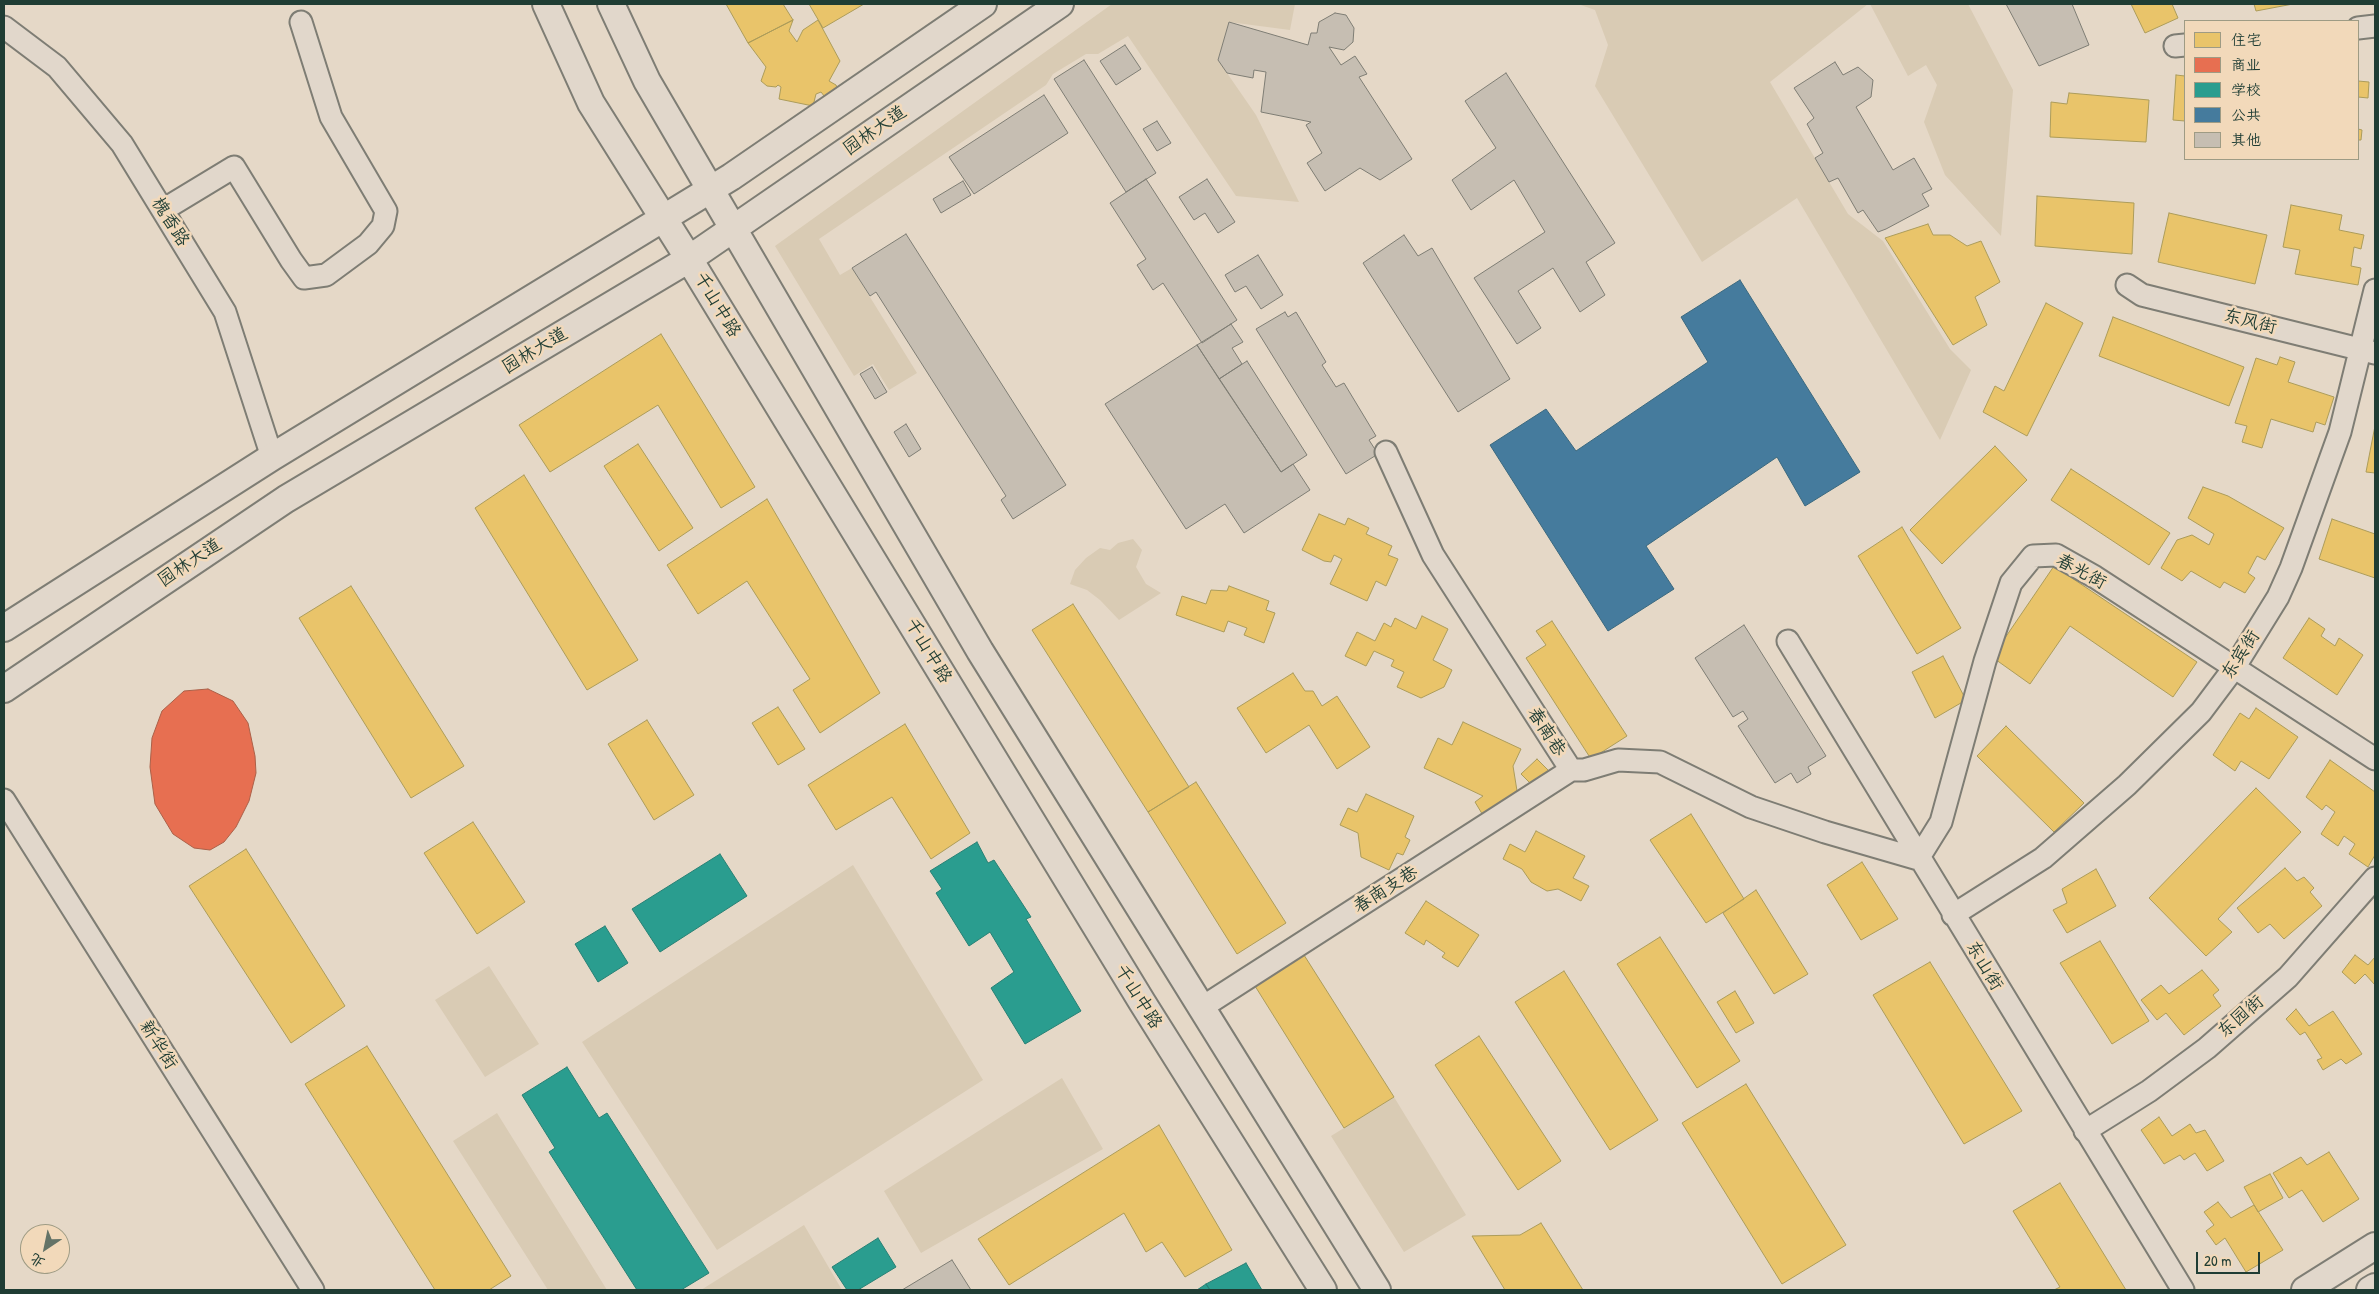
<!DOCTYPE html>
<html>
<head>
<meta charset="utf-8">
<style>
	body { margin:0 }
	#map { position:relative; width:2379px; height:1294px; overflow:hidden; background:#e5d8c7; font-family:"Patrick Hand","LXGW WenKai TC",sans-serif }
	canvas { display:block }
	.frame { position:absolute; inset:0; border:5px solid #1f3d34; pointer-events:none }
	.legend { position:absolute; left:2184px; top:20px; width:175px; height:140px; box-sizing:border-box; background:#f2d9ba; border:1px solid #9e9b84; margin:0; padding:6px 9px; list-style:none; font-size:15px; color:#1f3d34 }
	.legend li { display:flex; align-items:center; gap:10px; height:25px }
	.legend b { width:25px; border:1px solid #9e9b84 }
	.north { position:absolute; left:20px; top:1224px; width:50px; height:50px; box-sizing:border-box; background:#f2d9ba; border:1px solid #9e9b84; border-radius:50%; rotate:214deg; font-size:14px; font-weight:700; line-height:20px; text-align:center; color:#1f3d34 }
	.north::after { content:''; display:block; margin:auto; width:18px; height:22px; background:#647367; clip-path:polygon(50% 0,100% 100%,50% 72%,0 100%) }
	.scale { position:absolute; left:2196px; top:1252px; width:64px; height:22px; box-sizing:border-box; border:2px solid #1f3d34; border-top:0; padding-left:6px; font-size:15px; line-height:18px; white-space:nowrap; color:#1f3d34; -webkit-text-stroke:4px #f2d9ba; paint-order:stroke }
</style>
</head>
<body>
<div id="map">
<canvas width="2379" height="1294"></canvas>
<div class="frame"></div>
<ul class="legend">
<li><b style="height:14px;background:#e9c46a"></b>住宅</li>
<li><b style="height:14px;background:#e76f51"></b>商业</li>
<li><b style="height:14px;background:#2a9d8f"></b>学校</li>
<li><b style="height:14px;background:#457b9d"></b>公共</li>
<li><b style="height:14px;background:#c6beb2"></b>其他</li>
</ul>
<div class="north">北</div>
<div class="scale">20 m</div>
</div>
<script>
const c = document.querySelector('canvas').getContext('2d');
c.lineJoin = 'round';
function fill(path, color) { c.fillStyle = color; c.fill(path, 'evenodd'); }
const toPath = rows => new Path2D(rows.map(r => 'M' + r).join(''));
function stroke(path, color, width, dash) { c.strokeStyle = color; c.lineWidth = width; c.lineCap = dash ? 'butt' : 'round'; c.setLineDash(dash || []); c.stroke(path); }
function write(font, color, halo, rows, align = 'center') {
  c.font = font + ' "Patrick Hand","LXGW WenKai TC",sans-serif'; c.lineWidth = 5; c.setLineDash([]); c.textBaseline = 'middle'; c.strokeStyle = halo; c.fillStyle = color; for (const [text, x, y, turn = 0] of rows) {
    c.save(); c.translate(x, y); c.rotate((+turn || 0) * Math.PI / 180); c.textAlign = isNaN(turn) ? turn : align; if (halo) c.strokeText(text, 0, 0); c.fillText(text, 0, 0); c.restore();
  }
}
fill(toPath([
	[1112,4,1295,4,1290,30,1229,22,1218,60,1256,115,1299,202,1236,196,1128,36,1098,54,1086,54,1053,74,1046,85,819,239,840,275,852,268,917,373,889,390,873,364,854,376,775,246],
	[1578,4,1868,4,1770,82,1848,214,1883,241,1950,349,1971,370,1940,440,1797,198,1702,262,1595,86,1608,45,1595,10],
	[1870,4,1968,4,2013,90,2001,236,1945,175,1924,122,1937,85,1926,65,1908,76],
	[1133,539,1142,550,1136,567,1146,584,1161,593,1119,620,1100,600,1087,590,1070,584,1075,570,1086,558,1100,548,1110,550,1118,543],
	[853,865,983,1080,717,1250,582,1042],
	[489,966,539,1044,485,1077,435,1000],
	[1062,1078,1103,1149,921,1253,884,1191],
	[1394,1097,1466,1215,1404,1252,1331,1136],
	[497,1113,607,1290,548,1290,453,1141],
	[804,1225,842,1290,701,1290]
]), '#d9cbb4');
const homes = toPath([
	[726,4,783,4,793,20,748,43,726,4],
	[809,4,864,4,823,28,809,4],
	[2131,4,2172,4,2178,18,2145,33,2131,4],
	[2254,4,2293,4,2256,11,2254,4],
	[793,20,789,31,797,42,803,30,818,20,840,61,829,81,836,85,839,92,825,97,821,92,816,94,813,106,779,99,781,87,778,85,776,87,767,86,761,81,766,67,748,43,793,20],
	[2176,75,2185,76,2185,121,2173,120,2176,75],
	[2358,81,2369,82,2368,98,2358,97,2358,81],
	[2069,93,2149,100,2146,142,2050,137,2051,102,2067,104,2069,93],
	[2358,129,2362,130,2361,140,2358,140,2358,129],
	[2037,196,2134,203,2132,254,2035,246,2037,196],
	[2291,205,2342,215,2339,230,2364,235,2361,249,2354,247,2351,266,2361,268,2358,285,2295,274,2300,250,2283,247,2291,205],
	[2169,213,2267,235,2255,284,2158,262,2169,213],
	[1928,224,1933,235,1950,235,1967,246,1981,241,2000,282,1975,297,1987,325,1953,345,1885,238,1928,224],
	[2046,303,2083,323,2027,436,1983,412,1995,386,2004,391,2046,303],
	[2113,317,2244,367,2229,406,2099,356,2113,317],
	[661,334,755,487,721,508,658,405,550,472,519,425,661,334],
	[2280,357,2295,362,2288,382,2334,397,2325,425,2316,422,2313,432,2271,419,2262,448,2242,442,2247,426,2235,423,2256,358,2277,365,2280,357],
	[2375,426,2375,473,2366,472,2375,426],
	[638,444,693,528,659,551,604,466,638,444],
	[1995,446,2027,480,1942,564,1910,530,1995,446],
	[2071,469,2170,533,2149,565,2051,500,2071,469],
	[524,475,638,660,587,690,475,508,524,475],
	[2203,487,2228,496,2284,528,2265,560,2257,556,2248,573,2255,578,2245,593,2224,582,2220,588,2191,571,2182,581,2161,568,2177,540,2192,535,2209,545,2214,534,2188,518,2203,487],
	[767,499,880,693,820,733,793,690,810,679,747,581,698,614,667,565,767,499],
	[1319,514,1345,525,1348,518,1369,528,1366,534,1392,546,1388,555,1398,559,1386,586,1376,581,1367,601,1330,584,1342,559,1334,555,1331,562,1324,561,1302,550,1319,514],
	[2332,519,2375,534,2375,578,2319,559,2332,519],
	[1902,527,1961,628,1917,654,1858,556,1902,527],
	[2054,566,2197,662,2173,697,2070,626,2030,684,1992,657,2054,566],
	[351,586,464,766,411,798,299,618,351,586],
	[1229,586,1269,601,1266,610,1275,613,1264,643,1244,635,1247,628,1228,621,1224,632,1176,615,1182,596,1206,604,1211,590,1227,591,1229,586],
	[1073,604,1189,787,1148,812,1032,630,1073,604],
	[1422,616,1448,629,1433,660,1452,670,1444,687,1421,698,1397,687,1404,672,1391,666,1394,660,1374,651,1366,666,1345,656,1357,632,1375,641,1384,623,1391,627,1395,618,1416,629,1422,616],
	[2309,618,2325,629,2321,636,2335,646,2339,638,2363,655,2337,695,2283,658,2309,618],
	[1552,621,1627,736,1591,759,1526,658,1546,645,1536,631,1552,621],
	[1943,656,1966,700,1935,718,1912,672,1943,656],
	[1293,673,1305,691,1313,691,1322,706,1337,696,1370,747,1337,769,1309,725,1266,753,1237,708,1293,673],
	[778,707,805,749,778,765,752,723,778,707],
	[2256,708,2298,737,2269,779,2241,761,2235,771,2213,755,2240,713,2249,719,2256,708],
	[647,720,694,795,654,820,608,744,647,720],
	[1463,722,1521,749,1513,766,1518,797,1484,817,1475,802,1483,796,1424,768,1438,738,1452,745,1463,722],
	[905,724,970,833,931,859,892,797,836,830,808,785,905,724],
	[2006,726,2084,803,2054,832,1977,756,2006,726],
	[1537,759,1549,771,1533,786,1521,774,1537,759],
	[2330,760,2375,792,2375,855,2368,867,2349,854,2355,844,2344,836,2338,846,2321,834,2335,812,2326,805,2322,810,2306,797,2330,760],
	[1196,782,1286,923,1237,954,1148,812,1196,782],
	[2256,788,2301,832,2218,919,2232,932,2206,956,2149,898,2256,788],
	[1366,794,1414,816,1405,837,1410,840,1403,855,1397,853,1389,870,1361,857,1358,833,1340,825,1348,808,1357,812,1366,794],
	[1691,814,1744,899,1706,923,1650,840,1691,814],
	[473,822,525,902,477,934,424,853,473,822],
	[1536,831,1585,856,1573,878,1589,886,1581,901,1558,889,1547,891,1531,882,1522,869,1503,859,1510,844,1525,852,1536,831],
	[246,849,345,1006,291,1043,189,886,246,849],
	[1862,862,1898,919,1861,940,1827,885,1862,862],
	[2285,868,2297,881,2304,877,2314,888,2310,892,2322,906,2284,939,2270,924,2258,933,2237,908,2285,868],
	[2096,869,2116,906,2067,933,2053,910,2067,903,2062,889,2096,869],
	[1756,890,1808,974,1774,994,1723,913,1756,890],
	[1426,901,1479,935,1458,967,1442,957,1445,953,1426,940,1424,945,1405,933,1426,901],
	[1660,937,1740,1061,1697,1088,1617,964,1660,937],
	[2100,941,2149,1021,2112,1044,2060,963,2100,941],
	[1304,955,1394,1097,1344,1128,1255,986,1304,955],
	[2355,955,2368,965,2375,957,2375,985,2365,974,2355,984,2342,972,2355,955],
	[1930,962,2022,1111,1964,1144,1873,995,1930,962],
	[2202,970,2219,990,2213,995,2221,1006,2184,1035,2166,1013,2157,1020,2141,1000,2161,985,2169,994,2202,970],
	[1564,971,1658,1120,1610,1150,1515,1002,1564,971],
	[1735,991,1754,1023,1736,1033,1717,1002,1735,991],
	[2296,1009,2309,1026,2333,1011,2362,1054,2346,1064,2341,1059,2323,1070,2317,1060,2322,1058,2305,1032,2300,1035,2286,1019,2296,1009],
	[1479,1036,1561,1161,1518,1190,1435,1065,1479,1036],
	[367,1046,511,1276,489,1290,435,1290,305,1084,367,1046],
	[1746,1084,1846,1245,1782,1284,1682,1123,1746,1084],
	[2159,1117,2172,1136,2190,1124,2196,1133,2205,1130,2224,1161,2207,1171,2195,1153,2184,1160,2180,1155,2164,1164,2141,1130,2159,1117],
	[1159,1125,1232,1250,1185,1277,1162,1242,1146,1252,1124,1213,1009,1285,978,1239,1159,1125],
	[2329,1152,2359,1199,2323,1222,2302,1190,2289,1198,2273,1173,2301,1157,2307,1165,2329,1152],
	[2270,1174,2283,1198,2258,1212,2244,1187,2270,1174],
	[2060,1183,2126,1290,2054,1290,2060,1287,2013,1211,2060,1183],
	[2218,1202,2231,1218,2254,1205,2283,1250,2246,1272,2225,1238,2216,1245,2206,1231,2214,1225,2204,1212,2218,1202],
	[1541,1223,1583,1290,1505,1290,1472,1236,1520,1235,1541,1223]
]);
fill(homes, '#e9c46a');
stroke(homes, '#ac9c5a', 1);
const shops = toPath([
	[208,689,233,701,248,723,255,756,256,773,249,801,236,827,224,842,210,850,194,848,173,834,155,804,150,767,152,738,162,711,184,691,208,689]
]);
fill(shops, '#e76f51');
stroke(shops, '#ab6048', 1);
const schools = toPath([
	[977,842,988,863,994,860,1031,917,1026,919,1081,1011,1025,1044,991,988,1014,972,990,932,969,946,936,893,942,889,930,871,977,842],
	[720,854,747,896,660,952,632,909,720,854],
	[605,926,628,963,598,982,575,944,605,926],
	[567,1067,599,1118,607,1113,709,1273,681,1290,637,1290,549,1152,555,1148,522,1095,567,1067],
	[878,1238,896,1267,858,1290,847,1290,832,1267,878,1238],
	[1246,1263,1262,1290,1210,1290,1206,1284,1246,1263],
	[1206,1284,1210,1290,1197,1290,1206,1284]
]);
fill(schools, '#2a9d8f');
stroke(schools, '#278074', 1);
const public = toPath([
	[1740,280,1860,472,1805,506,1777,457,1646,546,1674,589,1608,631,1490,445,1546,409,1576,451,1708,362,1681,317,1740,280]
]);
fill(public, '#457b9d');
stroke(public, '#3a687e', 1);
const building = toPath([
	[2006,4,2072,4,2089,45,2039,66,2006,4],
	[1335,13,1346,15,1354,28,1353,42,1344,50,1329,47,1341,65,1355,56,1367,74,1359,77,1412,159,1380,180,1360,168,1325,191,1307,163,1322,153,1306,125,1311,122,1261,112,1266,72,1254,70,1253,78,1227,73,1218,60,1229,22,1308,45,1311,33,1317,33,1319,22,1335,13],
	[1125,45,1141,69,1116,85,1100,61,1125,45],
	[1084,60,1156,173,1126,192,1054,79,1084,60],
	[1835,62,1843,75,1858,67,1873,80,1871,97,1856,107,1893,170,1914,158,1932,189,1922,194,1929,206,1886,229,1878,232,1863,210,1858,213,1838,178,1829,182,1815,158,1823,153,1807,124,1814,118,1794,88,1835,62],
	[1506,73,1615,243,1586,262,1605,295,1580,312,1553,268,1518,291,1541,328,1517,344,1474,278,1545,232,1514,180,1471,210,1452,180,1496,148,1465,101,1506,73],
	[1044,95,1068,133,974,194,949,157,1044,95],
	[1157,121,1171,143,1157,151,1143,129,1157,121],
	[1146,179,1237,320,1202,343,1163,283,1153,290,1137,265,1146,259,1110,203,1146,179],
	[1207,179,1235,222,1218,233,1205,213,1194,220,1179,197,1207,179],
	[963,181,971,195,941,213,933,199,963,181],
	[906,234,1066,485,1013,519,1001,500,1006,496,876,292,870,296,852,268,906,234],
	[1404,235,1418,256,1432,248,1510,379,1458,412,1363,263,1404,235],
	[1258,255,1283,295,1261,309,1246,286,1235,292,1225,275,1258,255],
	[1285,312,1288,317,1296,312,1326,362,1322,365,1336,387,1344,383,1376,436,1369,440,1378,454,1346,474,1256,329,1285,312],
	[1231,324,1243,342,1232,348,1242,364,1219,379,1197,345,1231,324],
	[1197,345,1281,472,1293,464,1310,490,1244,533,1225,504,1186,529,1105,404,1197,345],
	[1247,361,1307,455,1281,472,1219,379,1247,361],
	[872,367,887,392,875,399,860,374,872,367],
	[906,424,921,449,909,457,894,432,906,424],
	[1744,625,1826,756,1808,767,1811,774,1797,783,1791,773,1775,783,1738,726,1748,719,1743,711,1733,717,1695,658,1744,625],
	[952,1260,971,1290,902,1290,952,1260]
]);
fill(building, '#c6beb2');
stroke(building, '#7e7d74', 1);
const minor = toPath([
	[4,27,57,67,122,144,225,312,272,457],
	[2358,28,2375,26],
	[2175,46,2185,45],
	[163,210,234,167,291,260,304,278,326,275,368,244,383,226,386,211,331,117,301,22],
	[2127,285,2142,295,2375,353],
	[1386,452,1433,555,1571,770],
	[1788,641,2183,1290],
	[1571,770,1584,770,1618,760,1660,762,1751,807,1825,832,1918,859,1941,822,1985,661,2011,583,2033,556,2056,555,2095,577,2375,759],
	[4,800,313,1290],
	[1953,915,2043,858,2127,785,2201,712,2234,668,2278,597,2291,568,2340,432,2375,290],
	[1201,1008,1571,770],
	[2085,1131,2149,1091,2207,1048,2288,977,2375,878]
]);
const major = toPath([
	[546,4,591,103,689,259,1142,1002,1323,1290],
	[611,4,647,81,980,651,1377,1290],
	[4,628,272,457,731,177,983,4],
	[4,689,286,499,689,259,1060,4],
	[2305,1290,2375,1246],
	[2370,1290,2375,1287]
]);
stroke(minor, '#7e7d74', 25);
stroke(major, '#7e7d74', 30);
stroke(minor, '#e1d7cb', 21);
stroke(major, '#e1d7cb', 26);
write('18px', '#1f3d34', '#f2d9ba', [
	["园林大道",875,131,-35],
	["槐香路",170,222,58],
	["千山中路",717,305,59],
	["东风街",2250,322,14],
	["园林大道",535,351,-31],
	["园林大道",190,563,-34],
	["春光街",2081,572,28],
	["千山中路",928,651,59],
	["东宾街",2241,655,-57],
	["春南巷",1546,732,57],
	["春南支巷",1386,890,-32],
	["东山街",1984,966,59],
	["千山中路",1138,997,58],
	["东园街",2241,1017,-41],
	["新华街",158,1045,58]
]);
</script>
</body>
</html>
